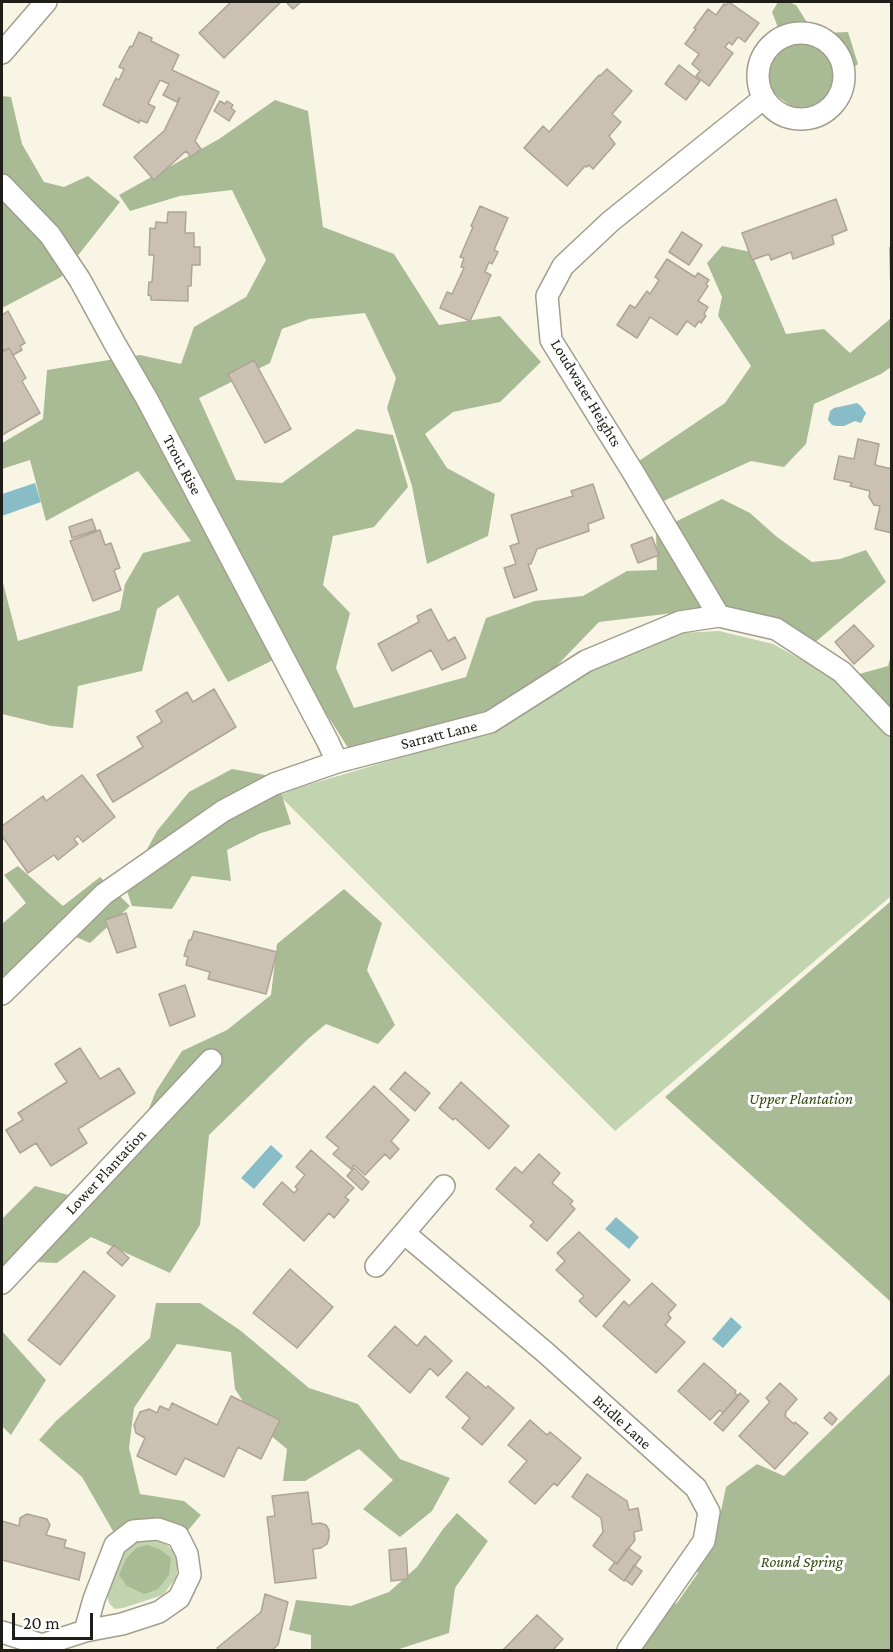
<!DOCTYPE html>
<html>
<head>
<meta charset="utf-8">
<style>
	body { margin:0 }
	#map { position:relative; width:893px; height:1652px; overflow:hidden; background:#f9f5e4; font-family:"Crimson Pro",serif }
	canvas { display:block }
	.frame { position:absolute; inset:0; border:3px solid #1f1e18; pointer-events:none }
	.scale { position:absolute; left:12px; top:1613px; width:81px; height:27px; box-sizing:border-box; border:3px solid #1f1e18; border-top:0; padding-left:8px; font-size:18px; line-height:21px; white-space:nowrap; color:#1f1e18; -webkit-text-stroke:4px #fff; paint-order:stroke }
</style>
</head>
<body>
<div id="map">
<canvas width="893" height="1652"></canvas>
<div class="frame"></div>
<div class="scale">20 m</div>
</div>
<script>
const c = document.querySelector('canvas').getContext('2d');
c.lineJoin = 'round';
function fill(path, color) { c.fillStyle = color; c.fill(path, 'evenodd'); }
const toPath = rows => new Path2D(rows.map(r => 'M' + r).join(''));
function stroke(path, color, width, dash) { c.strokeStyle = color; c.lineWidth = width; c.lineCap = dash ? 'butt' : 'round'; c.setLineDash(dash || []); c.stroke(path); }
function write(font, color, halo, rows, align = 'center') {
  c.font = font + ' "Crimson Pro",serif'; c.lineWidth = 6; c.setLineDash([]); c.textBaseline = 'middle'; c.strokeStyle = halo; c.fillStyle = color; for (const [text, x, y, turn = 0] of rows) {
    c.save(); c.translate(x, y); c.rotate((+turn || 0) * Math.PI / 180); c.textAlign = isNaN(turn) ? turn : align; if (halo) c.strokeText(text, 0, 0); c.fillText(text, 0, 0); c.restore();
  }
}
fill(toPath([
	[719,631,773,644,835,678,891,738,891,896,615,1131,279,795,301,787,496,729,591,671,681,633],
	[144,1539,157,1540,167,1545,175,1553,178,1565,176,1578,163,1595,123,1608,115,1609,109,1603,107,1595,124,1551,134,1543]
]), '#c1d3af');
fill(toPath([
	[778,2,788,2,796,5,808,24,826,33,848,32,858,64,838,80,831,99,815,109,796,110,773,93,765,83,767,61,784,43,772,12],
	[2,96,11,97,22,144,44,182,64,187,88,176,120,202,61,277,2,308],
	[275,100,308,111,323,227,394,254,439,325,500,316,541,362,500,402,453,412,425,434,447,468,495,494,488,536,427,564,412,486,387,408,396,378,365,313,309,319,282,329,270,363,199,398,236,480,282,483,357,429,393,435,408,487,374,527,333,536,323,585,350,613,336,668,354,708,466,677,486,618,535,601,583,596,627,571,657,570,656,529,677,521,722,499,750,513,777,537,812,562,840,559,866,550,886,582,812,645,698,610,599,622,545,678,486,711,350,751,288,653,228,682,178,595,157,609,142,671,78,686,73,728,51,726,2,714,2,579,18,641,120,610,125,584,143,553,191,541,138,471,46,521,30,460,2,469,2,443,43,419,47,370,140,355,181,364,194,327,246,297,266,260,232,190,180,196,130,211,119,195,219,139],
	[722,246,751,252,786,334,824,329,850,353,891,318,889,247,891,247,891,367,881,374,814,404,806,444,784,467,751,461,646,509,624,471,725,403,751,366,718,316,722,297,707,263],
	[891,656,891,733,838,680,888,666],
	[232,769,276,777,291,824,261,833,227,850,231,881,192,876,172,909,132,906,126,888,157,831,189,792],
	[18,866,63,906,100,877,130,906,90,943,57,929,2,977,2,924,26,903,4,875],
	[344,889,382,923,367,970,395,1025,378,1044,326,1024,308,1039,209,1135,200,1225,170,1273,91,1237,57,1263,14,1261,2,1271,2,1219,35,1186,72,1196,146,1116,156,1091,182,1051,227,1030,271,995,277,944],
	[891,901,891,1302,665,1097],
	[156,1303,200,1303,241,1331,309,1388,358,1404,400,1459,450,1478,432,1511,400,1537,363,1509,393,1480,359,1449,305,1481,283,1481,287,1449,259,1426,235,1389,231,1352,177,1344,134,1408,129,1448,140,1494,184,1501,201,1515,184,1535,153,1533,134,1520,113,1531,82,1477,39,1440,56,1421,150,1338],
	[2,1331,46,1380,11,1435,2,1426],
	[891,1373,891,1650,624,1650,638,1621,677,1603,698,1573,688,1554,700,1520,721,1511,726,1487,757,1464,784,1476],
	[457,1513,488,1541,455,1588,449,1633,396,1650,311,1650,311,1635,289,1630,296,1600,351,1606,389,1592,417,1567,443,1529],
	[147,1545,159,1549,171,1558,169,1575,158,1589,144,1594,127,1586,119,1575,126,1559,136,1548]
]), '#a8bb94');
fill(toPath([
	[857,403,861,406,866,413,861,423,855,421,844,426,837,426,832,425,828,420,830,411,834,408],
	[35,483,41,502,2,516,2,494],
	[271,1145,283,1156,254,1189,241,1178],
	[616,1217,639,1237,629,1249,605,1229],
	[731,1317,742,1327,723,1348,712,1339]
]), '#88bdc8');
const building = toPath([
	[231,2,281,2,224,58,199,33,231,2],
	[286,2,301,2,293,9,286,2],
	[729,2,759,23,745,42,738,37,732,45,729,42,725,47,733,53,709,86,696,76,700,71,692,64,699,54,685,44,696,29,694,28,708,9,716,15,724,4,726,5,729,2],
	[139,32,152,38,151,41,179,55,172,70,219,92,195,141,201,149,191,157,186,151,154,180,134,157,164,131,180,98,179,98,177,102,163,95,169,84,160,80,148,104,155,107,147,123,140,120,139,123,103,105,116,78,119,80,124,69,119,67,130,46,132,47,139,32],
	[679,65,700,81,686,100,665,84,679,65],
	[607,69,632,91,612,114,621,122,609,136,615,144,593,169,589,165,587,167,585,166,567,186,524,148,543,126,549,132,599,75,600,76,607,69],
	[220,101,225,104,227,101,233,105,231,108,235,111,229,121,214,111,220,101],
	[836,199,847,230,832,236,834,244,793,259,791,252,771,260,769,254,752,260,742,233,836,199],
	[480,206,508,218,494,250,498,252,492,264,489,262,485,272,491,275,470,321,440,308,447,292,452,294,464,268,461,267,464,258,460,257,473,227,471,226,480,206],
	[168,212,186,212,185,233,194,233,194,247,200,247,200,265,192,265,191,286,188,286,188,301,151,300,151,296,148,295,149,282,152,282,154,255,149,255,150,228,155,229,156,222,167,223,168,212],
	[682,232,702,245,689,265,669,252,682,232],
	[667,259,695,277,698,273,709,280,706,284,708,286,698,301,708,307,704,314,706,316,701,323,699,321,695,327,687,321,677,335,650,317,637,338,617,325,630,305,635,308,647,291,650,294,659,280,655,277,667,259],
	[8,311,25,343,20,346,22,350,13,355,9,348,4,351,2,347,2,315,8,311],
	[9,348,26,378,22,381,40,413,2,435,2,352,9,348],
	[254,360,291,429,265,443,228,374,254,360],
	[858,439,879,444,875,465,892,469,892,533,875,529,880,506,874,505,869,497,870,491,850,486,852,483,834,479,839,456,854,459,858,439],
	[593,484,604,518,588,524,589,531,537,549,531,564,528,564,537,590,514,598,504,568,516,564,510,546,519,543,511,515,573,496,571,491,593,484],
	[92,519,96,530,72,538,69,527,92,519],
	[100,530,105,545,111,543,120,568,114,570,121,590,93,601,70,541,100,530],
	[652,537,659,555,638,563,631,545,652,537],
	[431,609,448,641,455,637,466,658,442,670,431,650,392,671,378,644,419,622,417,616,431,609],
	[854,625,874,646,854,664,835,642,854,625],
	[214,689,236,727,113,802,97,775,143,747,137,737,162,722,156,711,187,692,193,702,214,689],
	[82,775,115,817,83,842,78,836,74,839,78,844,58,860,54,855,28,873,2,836,2,826,43,796,46,801,82,775],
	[126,913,136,947,117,953,105,920,126,913],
	[194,931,277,952,266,994,208,979,210,972,186,965,188,957,184,956,189,940,191,940,194,931],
	[185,985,195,1016,170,1026,159,994,185,985],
	[80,1048,100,1079,119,1068,135,1093,78,1129,87,1143,51,1166,36,1143,20,1153,6,1130,23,1120,18,1113,67,1082,55,1064,80,1048],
	[405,1072,430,1093,415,1111,390,1089,405,1072],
	[461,1082,509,1126,489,1149,455,1118,453,1120,439,1108,461,1082],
	[374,1086,409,1120,391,1141,399,1149,390,1159,385,1154,365,1175,354,1165,351,1169,333,1154,339,1148,326,1137,374,1086],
	[311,1150,354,1188,345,1197,349,1200,334,1218,329,1213,304,1241,263,1204,282,1182,294,1193,298,1189,295,1187,305,1175,296,1167,311,1150],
	[539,1154,560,1173,552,1183,573,1201,570,1204,575,1209,547,1241,530,1226,534,1222,496,1189,515,1167,522,1173,539,1154],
	[354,1168,369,1182,362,1190,347,1176,354,1168],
	[579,1232,630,1280,596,1317,579,1301,584,1296,556,1270,565,1261,557,1253,579,1232],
	[114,1245,129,1258,122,1266,107,1253,114,1245],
	[290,1269,333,1307,297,1348,253,1313,290,1269],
	[84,1271,115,1296,60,1365,28,1340,84,1271],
	[652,1283,676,1305,668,1314,671,1318,665,1325,685,1342,656,1373,603,1326,624,1301,629,1306,652,1283],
	[395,1326,417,1346,425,1336,452,1361,438,1376,430,1368,410,1393,368,1356,395,1326],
	[704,1363,736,1391,735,1393,738,1396,723,1413,720,1410,710,1420,678,1391,704,1363],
	[467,1372,486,1388,488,1386,514,1408,482,1445,462,1428,470,1418,446,1397,467,1372],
	[780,1383,797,1399,785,1413,786,1414,785,1416,794,1424,795,1422,808,1433,775,1469,739,1436,770,1402,766,1398,780,1383],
	[740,1393,749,1401,723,1431,714,1423,740,1393],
	[231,1396,280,1420,261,1459,238,1447,224,1477,185,1458,176,1475,137,1456,145,1438,136,1433,134,1425,140,1412,149,1409,157,1413,160,1406,169,1410,172,1403,217,1425,231,1396],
	[830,1412,837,1419,832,1425,824,1418,830,1412],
	[530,1420,547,1435,550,1432,581,1458,557,1486,554,1483,535,1504,509,1482,527,1461,508,1445,530,1420],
	[587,1474,627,1501,629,1510,638,1508,642,1530,634,1532,635,1540,617,1564,593,1546,603,1532,601,1518,572,1497,587,1474],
	[308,1492,312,1524,320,1523,326,1525,329,1530,329,1538,327,1544,321,1548,313,1549,316,1578,275,1583,267,1517,275,1516,272,1496,308,1492],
	[27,1514,47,1519,50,1525,46,1535,66,1540,64,1547,85,1553,79,1580,2,1560,2,1521,19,1526,20,1518,27,1514],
	[406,1548,408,1579,391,1581,389,1550,406,1548],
	[628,1548,641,1557,624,1581,609,1570,615,1562,617,1564,628,1548],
	[634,1565,642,1571,632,1585,625,1580,634,1565],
	[265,1594,288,1602,278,1645,272,1650,219,1650,217,1648,261,1612,265,1594],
	[537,1615,563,1639,553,1650,503,1650,537,1615]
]);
fill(building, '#cbc1b2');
stroke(building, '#aea496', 1.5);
const minor = toPath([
	'758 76a43 43 0 1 1 86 0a43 43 0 1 1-86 0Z',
	[2,53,46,2],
	[2,185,50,235,80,280,115,344,147,399,328,742,337,762],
	[719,616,633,472,551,340,547,296,563,266,611,221,764,98],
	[2,994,104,894,223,811,274,784,337,762,490,722,586,661,680,622,719,616,776,629,842,672,892,725],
	[404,1233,546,1353,696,1488,709,1512,704,1541,628,1650],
	[376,1266,444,1186],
	[2,1283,211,1060],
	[2,1632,42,1645,85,1631,122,1624,159,1612,179,1598,190,1575,187,1554,178,1536,158,1529,133,1531,115,1545,94,1599,85,1631]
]);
stroke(minor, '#a19e8e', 24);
stroke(minor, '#fff', 21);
write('16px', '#1f1e18', '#fff', [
	["Loudwater Heights",586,393,59],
	["Trout Rise",182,465,62],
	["Sarratt Lane",439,735,-14],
	["Lower Plantation",106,1172,-47],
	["Bridle Lane",622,1422,42]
]);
write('italic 16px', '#344b11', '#fff', [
	["Upper Plantation",801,1099],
	["Round Spring",802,1562]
]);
</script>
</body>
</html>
